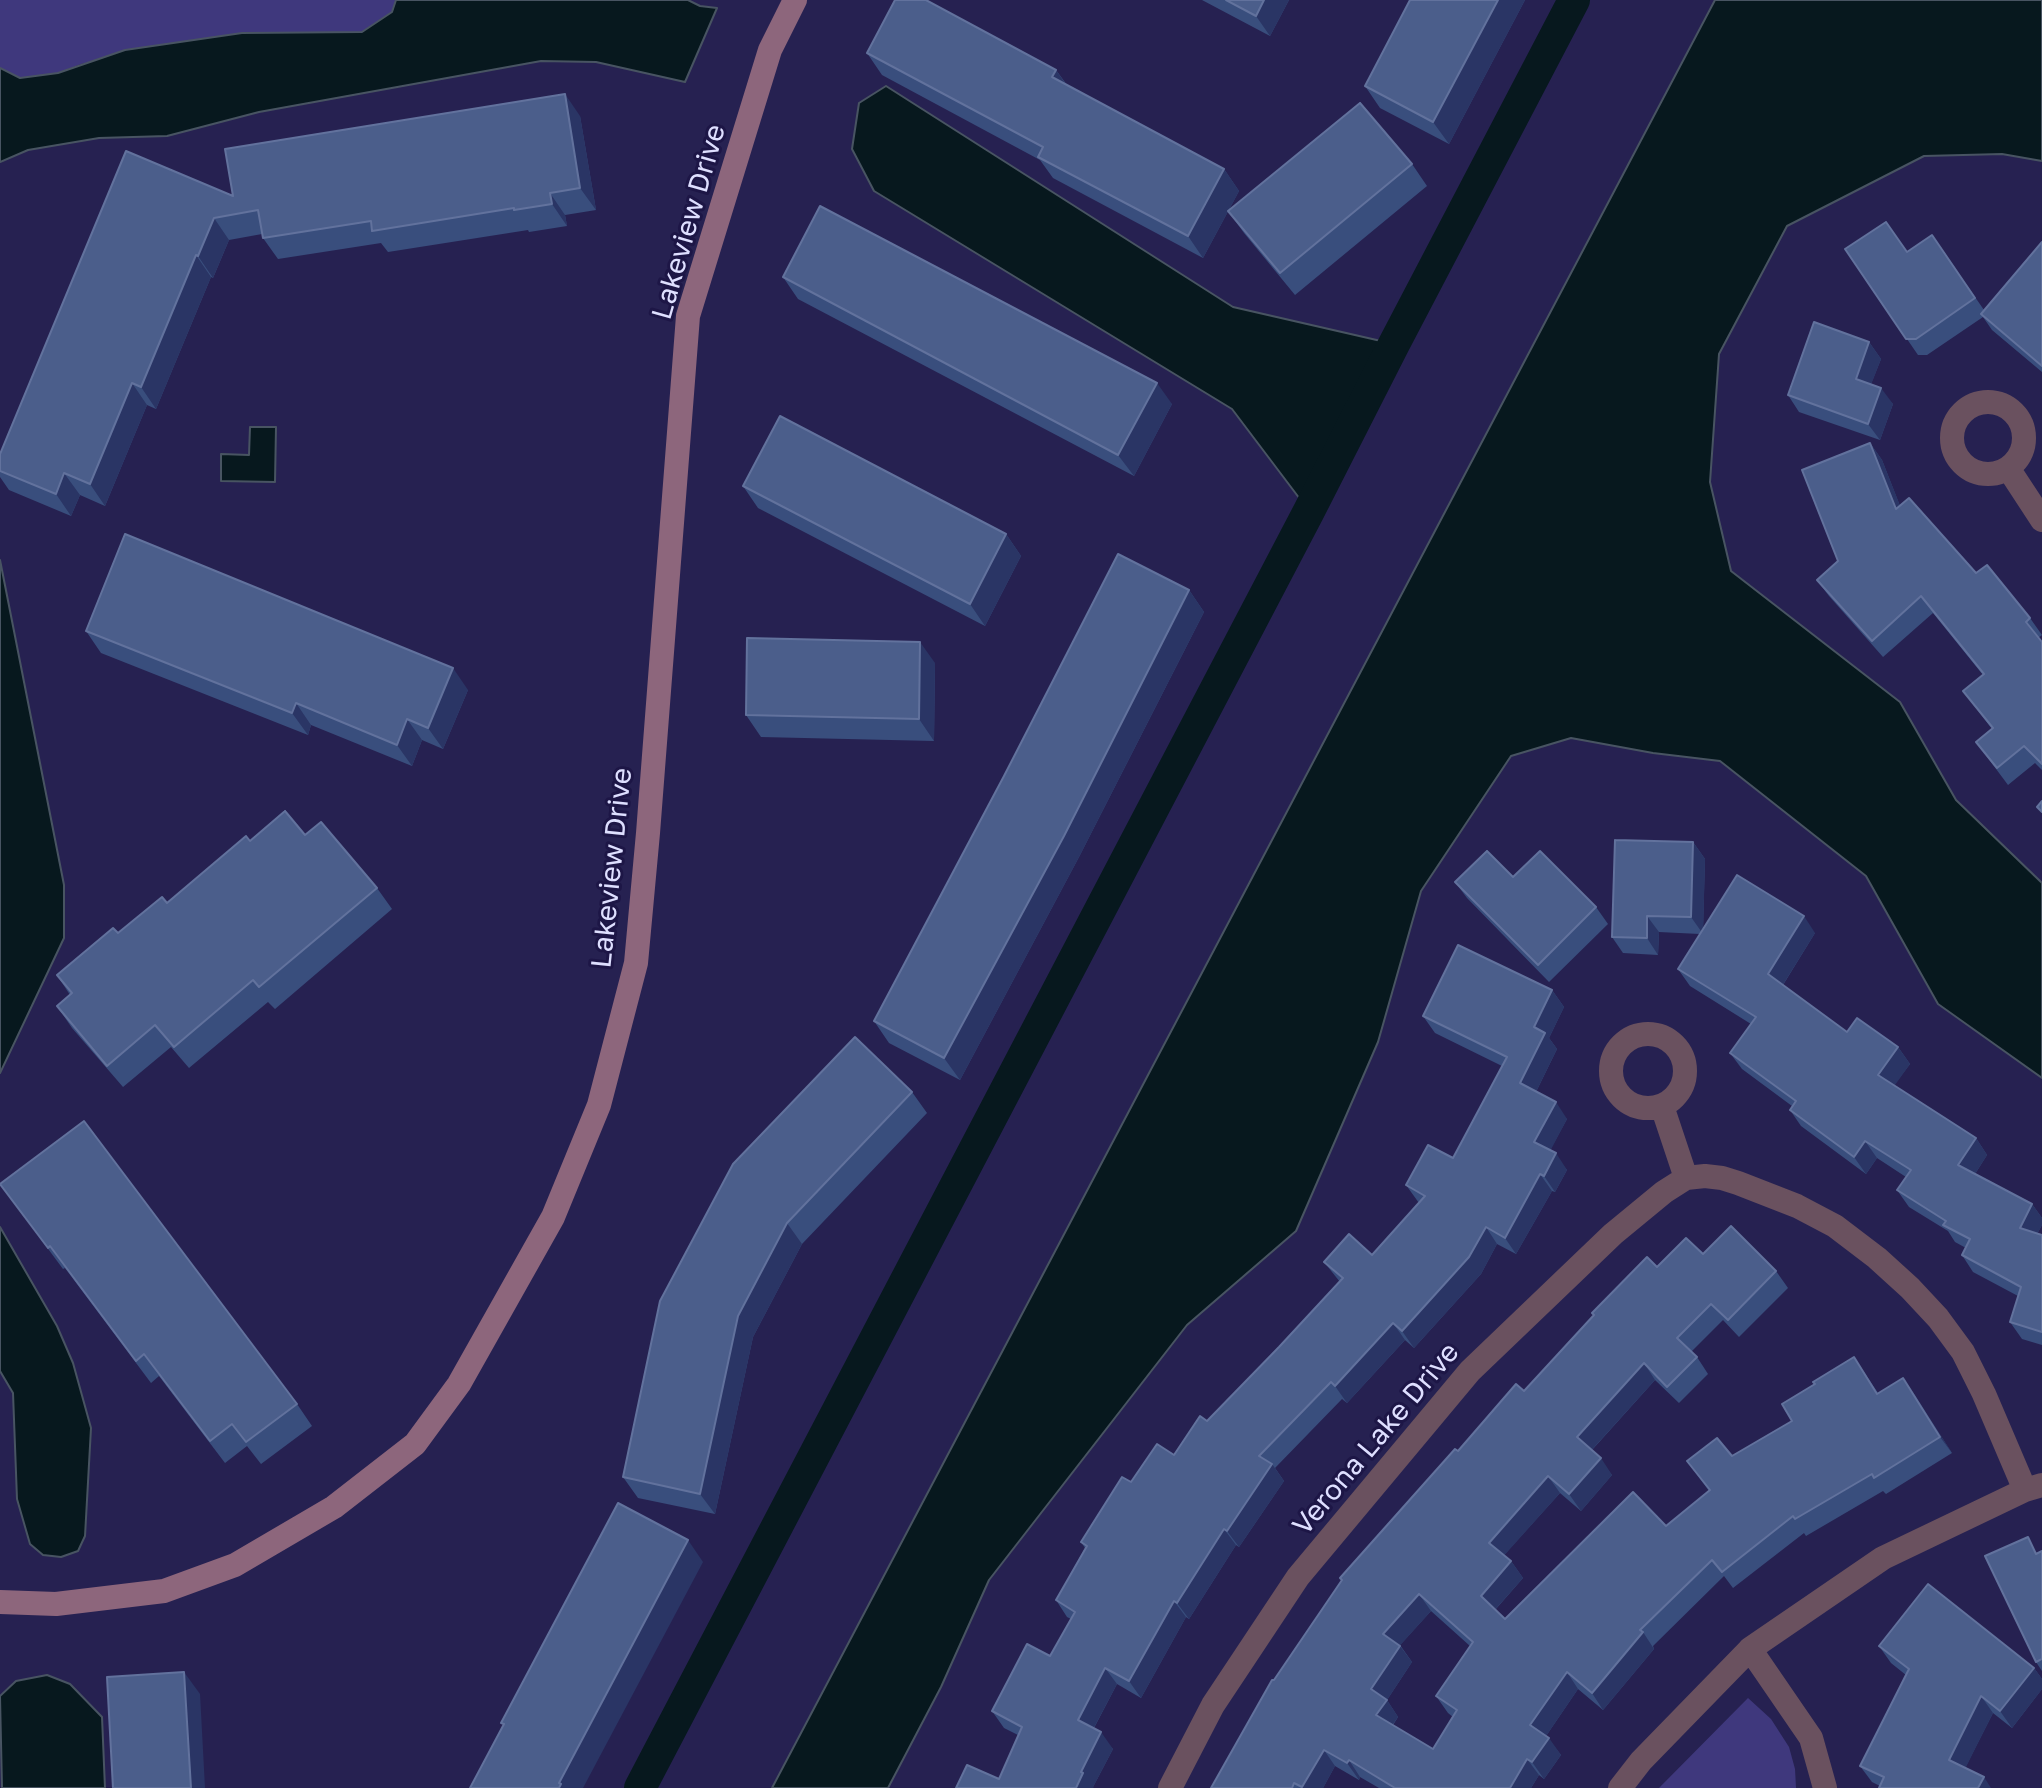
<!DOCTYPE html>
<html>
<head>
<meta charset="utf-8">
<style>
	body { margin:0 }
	canvas { display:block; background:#262151 }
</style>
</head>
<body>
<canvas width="2042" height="1788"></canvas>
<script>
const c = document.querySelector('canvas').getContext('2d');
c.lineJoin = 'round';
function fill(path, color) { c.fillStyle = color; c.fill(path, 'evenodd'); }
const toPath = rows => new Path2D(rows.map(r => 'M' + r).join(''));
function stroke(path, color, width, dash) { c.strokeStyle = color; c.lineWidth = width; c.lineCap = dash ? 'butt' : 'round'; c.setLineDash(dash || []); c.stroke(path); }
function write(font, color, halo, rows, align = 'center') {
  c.font = font + ' "Golos Text",sans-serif'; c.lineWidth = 6; c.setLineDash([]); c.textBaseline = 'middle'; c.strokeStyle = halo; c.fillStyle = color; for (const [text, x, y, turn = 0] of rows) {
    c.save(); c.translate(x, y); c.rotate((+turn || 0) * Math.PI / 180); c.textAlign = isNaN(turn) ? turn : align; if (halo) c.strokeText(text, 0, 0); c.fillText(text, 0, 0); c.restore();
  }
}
fill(toPath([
	[0,0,396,0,392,12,362,32,242,33,81,64,58,73,20,78,0,68],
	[1748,1698,1771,1719,1789,1747,1795,1769,1796,1788,1659,1788]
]), '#3f387d');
const water = toPath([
	[396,0,688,0,700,6,717,8,685,82,596,62,541,61,259,112,167,136,99,138,28,150,0,162,0,68,20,78,58,73,125,50,242,33,362,32,392,12,396,0],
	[1715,0,2042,0,2042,161,2002,154,1924,156,1787,226,1719,354,1710,482,1731,571,1900,702,1956,800,2042,883,2042,1078,1938,1004,1866,876,1720,761,1653,753,1571,738,1511,756,1421,891,1378,1042,1296,1231,1187,1325,989,1580,941,1687,888,1788,772,1788,1715,0],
	[886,86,1233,307,1394,344,1309,511,1232,409,874,191,852,149,859,103,886,86],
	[250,427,276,427,275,482,221,481,221,454,249,455,250,427],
	[0,560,64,885,64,938,0,1073,0,560],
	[0,1227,57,1326,73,1363,91,1428,85,1536,78,1551,61,1557,43,1555,30,1544,17,1499,13,1393,0,1371,0,1227],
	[47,1675,70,1684,102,1717,105,1788,2,1788,0,1696,16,1681,47,1675]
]);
fill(water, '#07181e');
stroke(water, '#485462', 2);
stroke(toPath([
	[640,1788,1309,511,1394,344,1574,0]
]), '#07181e', 32);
stroke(toPath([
	'1952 438a36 36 0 1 1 72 0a36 36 0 1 1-72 0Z',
	[2008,468,2042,520],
	'1611 1071a37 37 0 1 1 74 0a37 37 0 1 1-74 0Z',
	[1662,1106,1686,1178],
	[1750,1649,1811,1738,1825,1788],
	[1170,1788,1213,1705,1298,1577,1470,1371,1613,1234,1664,1192,1686,1178,1705,1176,1722,1178,1738,1183,1797,1206,1835,1226,1877,1258,1910,1288,1938,1318,1963,1352,1984,1394,2025,1490],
	[1620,1788,1641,1761,1750,1649,1883,1558,2025,1490,2042,1485]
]), '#6a515f', 24);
stroke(toPath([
	[0,1602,56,1604,164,1591,235,1565,334,1507,415,1444,459,1384,553,1217,599,1105,636,963,648,833,688,316,770,50,795,0]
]), '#8d667c', 24);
fill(toPath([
	[1202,0,1289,0,1270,36],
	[1410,0,1525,0,1449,144,1380,108,1365,86],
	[867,53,1056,70,1067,85,1224,169,1239,191,1203,258,1053,178,1040,160,882,75],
	[580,116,596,210,565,215,567,226,529,232,528,230,388,252,381,243,278,259,263,238,262,234,229,240,213,278,211,277,156,409,147,405,105,506,80,495,71,516,9,490,0,477,0,454,233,196],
	[1412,164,1427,186,1295,295,1244,233,1228,211],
	[1932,235,1984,310,2042,242,2042,372,1992,330,1983,317,1927,355,1918,355,1845,249,1907,252],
	[783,277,1172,404,1134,476,798,299],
	[1869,342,1881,359,1871,384,1893,404,1880,440,1799,412,1788,395],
	[1870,443,1882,460,1900,506,1976,573,2030,618,2042,635,2038,638,2042,642,2042,770,2035,763,2008,785,1976,742,1992,729,1963,691,1983,675,1933,613,1883,657,1829,596,1817,580,1838,561],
	[743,486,1006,534,1021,556,985,626,758,508],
	[1189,590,1204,612,1079,857,960,1080,889,1043,874,1021],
	[86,631,468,690,443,749,422,740,412,766,311,725,308,735,101,653],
	[935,663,934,741,761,737,746,715],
	[305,835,377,888,392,909,275,1009,268,1002,189,1068,171,1047,123,1087,72,1028,57,1006,70,995,57,975,118,933,167,903,250,841],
	[1693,842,1705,859,1703,930,1815,933,1783,985,1847,1032,1898,1047,1910,1064,1894,1085,1976,1138,1987,1155,1975,1174,2032,1204,2042,1218,2042,1225,2037,1234,2042,1235,2042,1345,2022,1339,2010,1322,2018,1296,1973,1272,1962,1255,1966,1248,1955,1242,1948,1231,1909,1207,1897,1190,1906,1177,1877,1158,1866,1174,1801,1126,1790,1110,1792,1106,1742,1069,1730,1053,1751,1024,1690,986,1678,969,1700,934,1659,932,1658,955,1623,953,1612,937],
	[1513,877,1596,907,1608,924,1549,982,1467,898,1455,882],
	[1552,990,1564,1007,1549,1038,1557,1049,1536,1092,1567,1119,1550,1150,1567,1170,1555,1192,1552,1191,1516,1254,1497,1244,1481,1274,1414,1348,1405,1340,1347,1403,1342,1399,1275,1468,1284,1481,1239,1547,1236,1545,1189,1619,1186,1617,1141,1698,1117,1684,1094,1728,1113,1749,1093,1787,999,1779,1018,1735,1004,1728,992,1711,1050,1656,1071,1619,1067,1617,1056,1600,1085,1548,1081,1542,1131,1482,1174,1455,1279,1347,1340,1282,1324,1262,1372,1255,1419,1203,1406,1185,1453,1158,1502,1066,1435,1033,1423,1016],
	[912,1092,927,1113,802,1244,753,1337,715,1514,638,1498,623,1477,660,1301],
	[0,1184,297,1404,312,1426,261,1464,247,1446,225,1463,159,1376,151,1383,65,1268,63,1269],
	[1703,1254,1776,1271,1788,1288,1739,1337,1723,1320,1691,1352,1697,1357,1708,1374,1679,1403,1655,1380,1592,1450,1612,1475,1581,1511,1560,1493,1504,1555,1511,1561,1523,1578,1495,1610,1505,1619,1666,1526,1709,1491,1687,1461,1732,1456,1792,1421,1815,1384,1854,1357,1878,1393,1903,1378,1952,1453,1886,1494,1883,1491,1806,1536,1804,1533,1733,1588,1724,1576,1653,1646,1654,1649,1603,1710,1578,1689,1546,1736,1561,1755,1544,1779,1539,1775,1531,1788,1379,1788,1360,1777,1359,1780,1335,1766,1323,1788,1211,1788,1274,1680,1458,1451,1524,1391,1657,1267],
	[1431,1611,1470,1646,1436,1696,1448,1713,1453,1717,1433,1749,1393,1725,1398,1717,1387,1700,1412,1662,1400,1645],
	[2042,1551,2042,1671,2036,1662],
	[1879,1646,2034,1668,2042,1679,2042,1689,2012,1728,1993,1713,1965,1768,1880,1786,1872,1782,1860,1766,1906,1675,1891,1663]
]), '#394e7d');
fill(toPath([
	[1264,0,1289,0,1270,36,1256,16],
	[1498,0,1525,0,1449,144,1433,122],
	[1056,70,1071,92,1052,77],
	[565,94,580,116,596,210,580,188],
	[1224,169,1239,191,1203,258,1188,236],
	[550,193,565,215,567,226,552,204],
	[214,218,229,240,213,278,198,256],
	[196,255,211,277,156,409,141,387],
	[1869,342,1881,359,1867,395,1856,379],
	[132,383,147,405,105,506,90,484],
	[1157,383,1172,404,1134,476,1118,455],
	[1881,388,1893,404,1880,440,1868,424],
	[1870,443,1882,460,1908,526,1896,509],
	[64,473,80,495,71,516,56,494],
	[1006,534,1021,556,985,626,970,604],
	[1189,590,1204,612,1079,857,960,1080,944,1058],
	[920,642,935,663,934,741,919,719],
	[453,668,468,690,443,749,428,728],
	[296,703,311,725,308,735,292,713],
	[407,719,422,740,412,766,397,745],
	[1693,842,1705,859,1703,934,1691,917],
	[1647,916,1659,932,1658,955,1647,938],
	[1804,916,1815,933,1779,991,1768,974],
	[1552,990,1564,1007,1549,1038,1557,1049,1532,1100,1520,1083,1534,1027],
	[1898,1047,1910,1064,1890,1092,1878,1075],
	[1556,1102,1567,1119,1546,1159,1534,1142],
	[1976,1138,1987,1155,1970,1182,1958,1165],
	[1865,1141,1877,1158,1866,1174,1854,1157],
	[1556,1153,1567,1170,1555,1192,1544,1176],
	[1540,1174,1552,1191,1516,1254,1505,1238],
	[2032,1204,2042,1218,2042,1225,2031,1245,2020,1228],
	[787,1223,802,1244,753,1337,715,1514,700,1494,738,1316],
	[1486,1227,1497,1244,1481,1274,1414,1348,1402,1331],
	[1393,1323,1405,1340,1347,1403,1335,1386],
	[1644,1363,1655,1380,1588,1454,1577,1437],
	[1903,1378,1915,1395,1952,1453,1940,1437],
	[1601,1458,1612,1475,1581,1511,1569,1494],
	[1272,1464,1284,1481,1239,1547,1227,1531],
	[1548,1476,1560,1493,1501,1559,1489,1543],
	[1224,1529,1236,1545,1189,1619,1177,1603],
	[688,1540,703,1562,583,1788,559,1788,559,1783],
	[1511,1561,1523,1578,1492,1613,1481,1596],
	[1419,1594,1431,1611,1395,1651,1383,1634],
	[1174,1601,1186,1617,1141,1698,1129,1681],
	[1643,1632,1654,1649,1603,1710,1592,1693],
	[1400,1646,1412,1662,1385,1703,1387,1700,1398,1717,1388,1731,1376,1715,1371,1689],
	[1105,1668,1117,1684,1089,1737,1078,1720],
	[2034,1668,2042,1679,2042,1689,2012,1728,2000,1711],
	[184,1672,200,1694,205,1788,191,1788],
	[1567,1672,1578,1689,1542,1742,1530,1725],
	[1981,1696,1993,1713,1961,1777,1949,1760],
	[1101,1732,1113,1749,1093,1787,1094,1788,1076,1788,1081,1772],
	[1549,1738,1561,1755,1544,1779,1532,1762],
	[1324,1750,1335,1766,1323,1788,1302,1788],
	[1527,1759,1539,1775,1531,1788,1510,1788],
	[1349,1760,1360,1777,1359,1780,1347,1763],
	[1984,1777,1991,1788,1978,1788]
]), '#2a3565');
const building = toPath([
	[895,0,926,0,1056,70,1052,77,1224,169,1188,236,1038,157,1043,147,867,53,895,0],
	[1226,0,1264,0,1256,16,1226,0],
	[1410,0,1498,0,1433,122,1365,86,1410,0],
	[565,94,580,188,550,193,552,204,514,210,514,208,372,231,371,221,263,238,258,210,214,218,198,256,196,255,141,387,132,383,90,484,64,473,56,494,0,471,0,454,126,151,233,196,225,149,565,94],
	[1360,103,1412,164,1280,273,1228,211,1360,103],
	[820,206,1157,383,1118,455,783,277,820,206],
	[1886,222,1907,252,1932,235,1975,298,1916,339,1906,339,1845,249,1886,222],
	[2042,242,2042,366,1981,314,2042,242],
	[1814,322,1869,342,1856,379,1881,388,1868,424,1788,395,1814,322],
	[780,416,1006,534,970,604,743,486,780,416],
	[1870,443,1896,509,1909,498,1976,573,1987,565,2030,618,2026,622,2042,642,2042,764,2024,746,1997,768,1976,742,1993,728,1963,691,1984,674,1921,596,1872,641,1817,580,1838,561,1802,470,1870,443],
	[125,534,453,668,428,728,407,719,397,745,296,703,292,713,86,631,125,534],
	[1118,554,1189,590,1064,836,944,1058,874,1021,1004,776,1118,554],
	[747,638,920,642,919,719,746,715,747,638],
	[2042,801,2042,812,2037,807,2042,801],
	[285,811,305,835,321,822,377,888,259,987,253,980,174,1047,155,1025,107,1066,57,1006,72,993,57,975,113,928,118,933,162,897,167,903,246,836,250,841,285,811],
	[1615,840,1693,842,1691,917,1647,916,1647,938,1612,937,1615,840],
	[1487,851,1513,877,1540,851,1596,907,1538,965,1455,882,1487,851],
	[1737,875,1804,916,1768,974,1847,1032,1857,1018,1898,1047,1878,1075,1976,1138,1958,1165,2032,1204,2020,1228,2042,1235,2042,1332,2010,1322,2021,1287,1962,1255,1970,1239,1943,1225,1946,1221,1897,1190,1911,1170,1865,1141,1854,1157,1790,1110,1796,1101,1730,1053,1756,1017,1678,969,1737,875],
	[1458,945,1552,990,1534,1027,1545,1033,1520,1083,1556,1102,1534,1142,1556,1153,1544,1176,1540,1174,1505,1238,1486,1227,1469,1257,1402,1331,1393,1323,1335,1386,1331,1382,1259,1456,1272,1464,1227,1531,1224,1529,1177,1603,1174,1601,1129,1681,1105,1668,1078,1720,1101,1732,1081,1772,1083,1773,1076,1788,956,1788,967,1765,999,1779,1022,1727,992,1711,1027,1644,1050,1656,1075,1612,1056,1600,1087,1546,1081,1542,1122,1477,1131,1482,1157,1444,1174,1455,1200,1416,1207,1421,1279,1347,1343,1278,1324,1262,1349,1234,1372,1255,1425,1196,1406,1185,1428,1145,1453,1158,1507,1057,1423,1016,1458,945],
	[855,1037,912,1092,787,1223,738,1316,700,1494,623,1477,660,1301,733,1164,855,1037],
	[84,1121,297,1404,246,1442,232,1424,210,1441,144,1354,136,1361,50,1246,48,1248,0,1184,84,1121],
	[1731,1226,1776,1271,1728,1320,1711,1304,1677,1338,1697,1357,1667,1387,1644,1363,1577,1437,1601,1458,1569,1494,1548,1476,1489,1543,1511,1561,1481,1596,1505,1619,1633,1492,1666,1526,1710,1490,1687,1461,1717,1438,1732,1456,1792,1421,1782,1404,1815,1384,1813,1382,1854,1357,1877,1394,1903,1378,1940,1437,1874,1478,1872,1474,1795,1519,1793,1516,1722,1572,1712,1560,1640,1630,1643,1632,1592,1693,1567,1672,1530,1725,1549,1738,1532,1762,1527,1759,1510,1788,1395,1788,1349,1760,1347,1763,1324,1750,1302,1787,1294,1783,1292,1788,1211,1788,1272,1680,1274,1680,1342,1580,1340,1578,1455,1449,1458,1451,1516,1384,1524,1391,1594,1315,1592,1313,1647,1257,1657,1267,1686,1238,1703,1254,1731,1226],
	[1419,1594,1473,1642,1436,1696,1457,1710,1433,1749,1376,1715,1387,1700,1371,1689,1400,1646,1383,1634,1419,1594],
	[618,1503,688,1540,559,1783,561,1784,559,1788,470,1788,504,1724,501,1723,618,1503],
	[2028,1537,2036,1554,2042,1551,2042,1659,2036,1662,1985,1556,2028,1537],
	[1928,1584,2034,1668,2000,1711,1981,1696,1949,1760,1984,1777,1978,1788,1879,1788,1884,1777,1860,1766,1909,1669,1879,1646,1928,1584],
	[184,1672,191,1788,113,1788,107,1677,184,1672]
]);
fill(building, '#4b5e8b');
stroke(building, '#62729d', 2);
write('28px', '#dedfff', '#1d1646', [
	["Lakeview Drive",689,222,-74],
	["Lakeview Drive",612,868,-84],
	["Verona Lake Drive",1376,1439,-50]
]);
</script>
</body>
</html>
